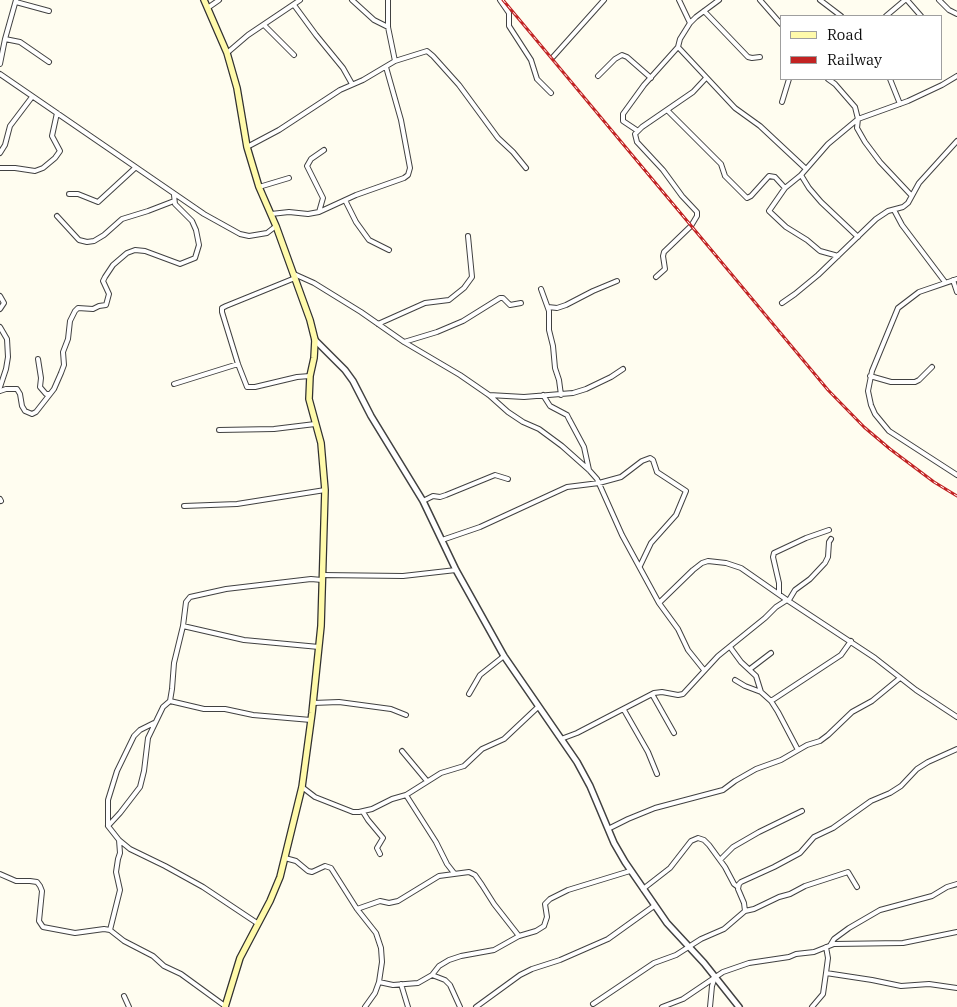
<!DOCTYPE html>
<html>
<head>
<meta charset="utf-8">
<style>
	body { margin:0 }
	#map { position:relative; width:957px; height:1007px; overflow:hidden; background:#fffdf0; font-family:"IBM Plex Serif",serif }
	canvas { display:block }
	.legend { position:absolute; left:780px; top:15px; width:162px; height:65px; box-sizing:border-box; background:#fff; border:1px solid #9f9f9f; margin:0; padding:6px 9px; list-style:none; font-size:15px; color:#0e0e0e }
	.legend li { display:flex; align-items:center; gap:10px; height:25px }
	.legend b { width:25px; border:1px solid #9f9f9f }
</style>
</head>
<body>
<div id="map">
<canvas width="957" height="1007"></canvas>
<ul class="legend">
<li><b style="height:6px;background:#fffaab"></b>Road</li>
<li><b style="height:6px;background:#c22323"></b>Railway</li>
</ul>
</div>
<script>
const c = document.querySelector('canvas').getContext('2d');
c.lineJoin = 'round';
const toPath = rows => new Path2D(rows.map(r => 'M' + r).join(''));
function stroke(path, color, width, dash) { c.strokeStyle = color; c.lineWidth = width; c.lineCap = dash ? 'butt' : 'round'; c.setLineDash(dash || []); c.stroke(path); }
const minor = toPath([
	[352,0,374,20,388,27],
	[388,0,388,27,395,61],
	[500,0,509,13,509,26,531,60,537,79,551,93],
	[679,0,690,23],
	[719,0,696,17,690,23,680,39,678,47,735,108,760,126,806,169],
	[760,0,781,24],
	[820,0,841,16],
	[907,0,921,16],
	[939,0,949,10,957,14],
	[16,2,49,11],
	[294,5,316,35,343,68,352,84],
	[209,7,219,0],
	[704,11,748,57,752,58,760,57],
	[886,16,905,0],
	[264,25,294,55],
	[5,39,20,42,49,62],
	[227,53,248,35,300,0],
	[553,57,604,0],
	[0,64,5,39,16,0],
	[0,74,204,214,240,234,249,236,267,233,276,226],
	[598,76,615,59,622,55,627,57,651,78],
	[828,79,835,84,855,107,858,119,857,128,865,142,880,162,911,195],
	[890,79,900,104],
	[782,102,789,79],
	[667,110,721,164,725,176,747,198,751,196,769,176,775,177,785,188],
	[638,131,623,121,623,114,644,85,678,47],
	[247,147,279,130,340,90,363,80,395,61,427,51,433,56,459,85,498,138,513,152,526,168],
	[0,153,5,145,10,126,32,97],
	[0,168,15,168,35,171,43,168,55,158,60,151,52,136,57,113],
	[801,175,785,188,769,211,786,227,807,240,820,251,838,256],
	[259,187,289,178],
	[69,194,78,194,98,202,135,168],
	[345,200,356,222,369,240,389,250],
	[894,210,902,225,945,282],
	[319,212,323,198,307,166,311,159,324,150],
	[271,214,289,212,308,214,319,212,356,195,404,178,408,175,410,168,401,120,386,67],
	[57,216,79,240,87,242,94,241,104,235,122,219,148,211,174,201],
	[858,237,821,202,809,188,801,175,828,144,858,119,908,101,942,85,957,76],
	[294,274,314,283,361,312,404,342,460,375,489,395,508,412,523,422,539,429,562,446,589,470,597,479,622,535,659,603,678,629,688,650,704,670],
	[656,277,665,269,663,256,664,252,691,226,697,216,697,212,682,196,663,170,637,142,635,134,642,127,693,92,706,78],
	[295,278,226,306,222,308,222,312,238,364,247,387,255,387,297,377,310,376],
	[957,279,919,292,898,308,872,371,868,391,871,405,875,414,889,431,957,475],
	[953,280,957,292],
	[541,289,549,311,549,330,553,346,555,368,559,380,561,395],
	[0,296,4,303,0,309],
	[782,303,795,294,818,275,876,219,888,211,903,207,908,203,919,183,957,141],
	[548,307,557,308,566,305,593,291,617,281],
	[378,324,425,303,449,300,464,288,472,277,468,236],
	[0,327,7,339,8,357,6,369,0,387],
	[404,342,437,332,463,321,500,298,503,298,510,305,521,303],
	[38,359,41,378,40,387,46,394,49,394],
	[870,376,891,382,915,382,919,380,932,367],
	[174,384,238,364],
	[0,391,6,389,17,389,20,394,22,406,25,411,32,414,36,412,54,389,61,373,64,365,63,352,68,339,70,321,75,311,78,308,93,309,99,306,106,305,109,294,103,281,105,277,113,265,127,253,135,250,145,251,180,264,195,258,199,245,196,230,192,221,175,204,174,195],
	[489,395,524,397,573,393,586,389,611,377,623,369],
	[543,395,550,406,567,415,569,419,584,447,589,470],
	[219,430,274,429,315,424],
	[0,499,1,501],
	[423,501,433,496,440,497,446,495,495,475,508,479],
	[184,506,237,504,325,490],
	[442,540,480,527,567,487,599,483,621,477,642,461,650,458,653,460,657,472,686,491,676,515,651,543,640,566],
	[322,575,403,576,456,570],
	[779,594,779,583,773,557,774,553,806,538,829,530],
	[789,600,795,590,810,579,825,563,828,557,829,542,831,539],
	[659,603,693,570,702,563,708,561,726,563,741,568,787,600],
	[183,626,244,640,319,647],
	[730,647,741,662,756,676,761,692,771,701,778,712,798,750],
	[750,669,771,653],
	[735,680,745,686,761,692],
	[469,694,480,675,504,656],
	[652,694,674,733],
	[170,701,172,689,174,663,183,626,186,602,190,597,226,589,311,579,322,580],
	[771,701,841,655,851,641],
	[313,703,339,702,391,709,406,715],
	[624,710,648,752,657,774],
	[154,723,140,730,134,736,117,771,108,800,108,826,119,840,130,849,165,866,203,887,257,923],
	[561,739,577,733,654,693,662,692,678,695,683,694,718,656,765,618,776,607,787,600,875,658,916,690,957,717],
	[402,751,427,781],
	[302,787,315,797,353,812,359,812,372,809,392,799,406,795,441,773,464,766,482,749,504,739,538,707],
	[406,795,436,842,447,864,454,873],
	[363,812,368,820,383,838,377,848,380,854],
	[108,826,120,813,140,787,144,771,148,738,163,707,170,701,204,709,225,709,253,715,311,720],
	[608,829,628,819,655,808,723,790,735,781,756,769,781,760,807,745,820,741,828,735,852,712,872,701,900,678],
	[285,858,296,861,308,871,312,872,325,866,331,868,357,909,376,933,381,948,382,962,379,982,375,993,365,1007],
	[720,860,733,847,759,832,802,811],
	[0,874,16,881,30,881,37,882,40,886,42,891,39,921,43,927,75,933,104,929,110,930,124,941,153,956,164,966,181,974,225,1006],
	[643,889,670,868,691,841,698,838,704,840,709,845,725,867,734,884,738,887],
	[357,909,380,901,389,903,398,901,439,876,469,872,475,875,482,885,494,904,519,936],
	[745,911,754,909,779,897,790,894,805,886,848,872,857,887],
	[110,930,120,890,116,872,118,859,120,853,119,840],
	[831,944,834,939,849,928,880,910,932,896,947,887,957,884],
	[826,947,828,958,826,973,872,980,901,986,929,984,957,988],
	[432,975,445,980,450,985,460,1007],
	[379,982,393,985,418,983,432,975,439,966,449,960,461,956,494,950,519,936,536,931,544,926,547,917,545,904,550,899,568,890,630,871],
	[401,984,408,1007],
	[124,996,129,1007],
	[593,1004,654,963,676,955,701,939,724,929,745,911,744,903,738,889,739,884,741,882,774,867,800,853,814,837,833,828,871,801,890,793,901,786,917,769,928,762,957,749],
	[476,1007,520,975,532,969,560,960,608,939,654,906],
	[662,1007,683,999,723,972,749,963,789,957,796,954,814,952,834,944,903,943,957,932],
	[710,1007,712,986,715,977],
	[812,1007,823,994,826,973]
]);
const tertiary = toPath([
	[315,340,345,370,353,381,371,416,423,501,456,570,504,656,577,762,590,786,614,843,625,862,667,923,704,963,739,1007]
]);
const secondary = toPath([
	[204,0,227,53,237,88,247,147,259,187,276,226,310,320,315,340,314,358,310,376,309,399,321,443,325,490,321,626,312,713,302,787,280,877,270,901,240,958,225,1007]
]);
stroke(minor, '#414141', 6);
stroke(tertiary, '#414141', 8);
stroke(secondary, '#303030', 8);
stroke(minor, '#fff', 4);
stroke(tertiary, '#fff', 5);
stroke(secondary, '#fffaab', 5.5);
const rail = toPath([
	[503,0,828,390,864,427,890,449,934,482,957,496]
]);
stroke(rail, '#c22323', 3);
stroke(rail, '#fff', 1, [4]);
</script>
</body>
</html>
